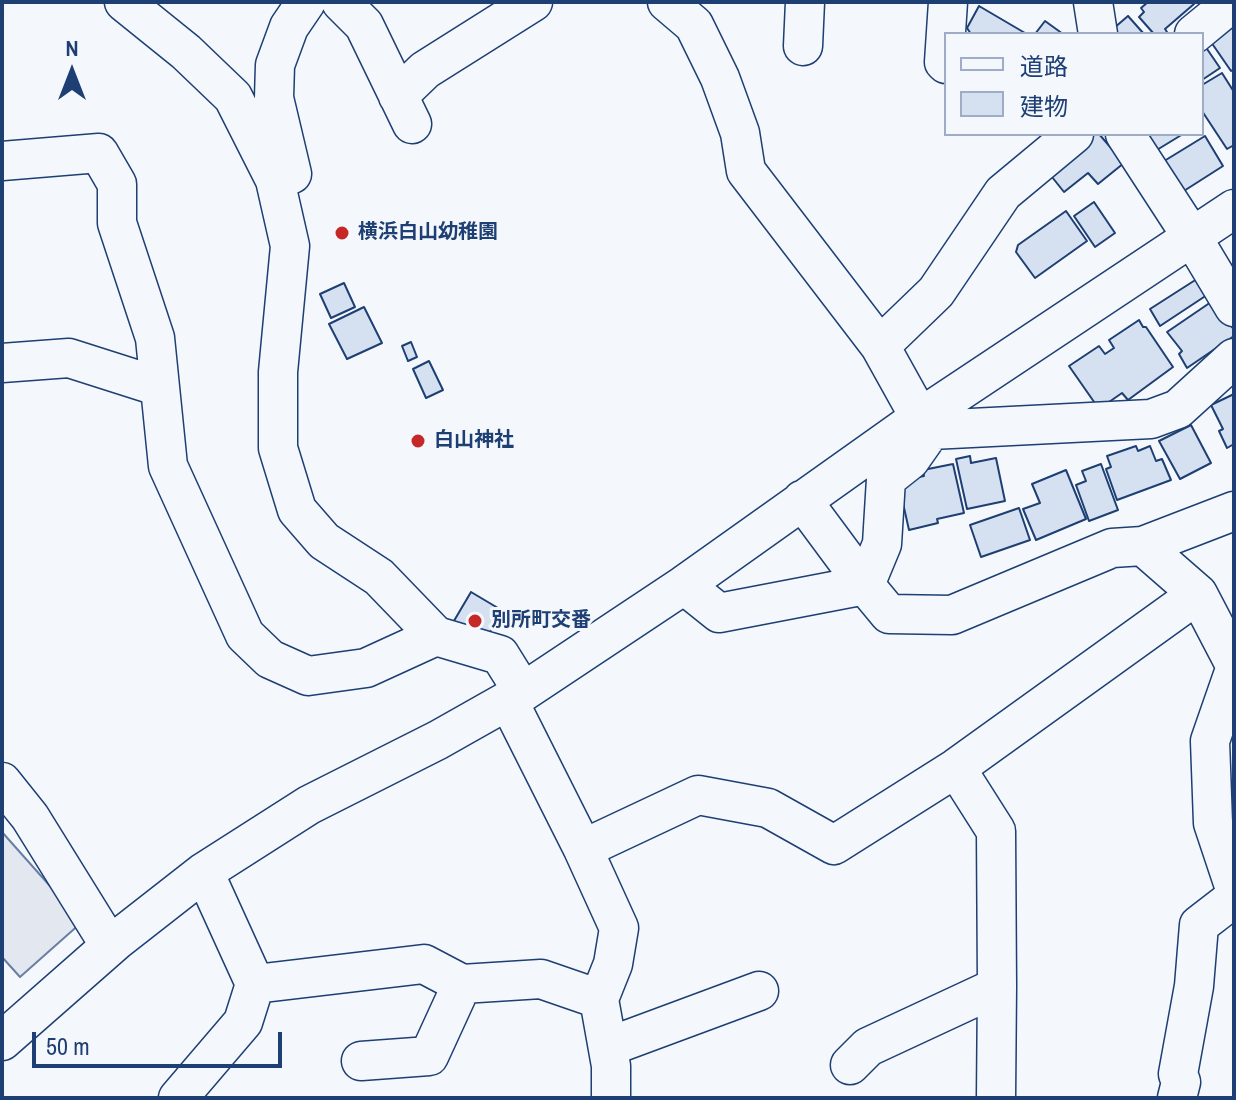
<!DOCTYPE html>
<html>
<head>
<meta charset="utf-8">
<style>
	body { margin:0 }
	#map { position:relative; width:1236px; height:1100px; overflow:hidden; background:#f4f7fb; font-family:"Archivo Narrow","Noto Sans JP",sans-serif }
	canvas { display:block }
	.frame { position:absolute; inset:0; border:4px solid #1d3f73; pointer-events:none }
	.legend { position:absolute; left:944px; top:32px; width:260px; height:104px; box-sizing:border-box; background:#f4f7fb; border:2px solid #9eadc5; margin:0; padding:10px 14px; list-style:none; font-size:24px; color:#1d3f73 }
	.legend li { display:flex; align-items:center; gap:16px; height:40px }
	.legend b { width:40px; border:2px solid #9eadc5 }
	.north { position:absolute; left:32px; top:32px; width:80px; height:80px; -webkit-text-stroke:6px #f4f7fb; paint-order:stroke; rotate:0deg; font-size:22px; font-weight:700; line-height:32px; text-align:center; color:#1d3f73 }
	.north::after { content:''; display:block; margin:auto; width:28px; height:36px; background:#1d3f73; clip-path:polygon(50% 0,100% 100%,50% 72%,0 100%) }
	.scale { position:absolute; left:32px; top:1032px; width:250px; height:36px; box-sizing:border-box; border:4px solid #1d3f73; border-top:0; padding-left:10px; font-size:24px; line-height:28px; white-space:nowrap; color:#1d3f73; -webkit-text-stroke:6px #f4f7fb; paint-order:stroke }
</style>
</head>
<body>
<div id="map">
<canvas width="1236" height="1100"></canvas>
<div class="frame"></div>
<ul class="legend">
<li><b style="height:10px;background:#f4f7fb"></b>道路</li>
<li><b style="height:22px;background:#d5e0f0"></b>建物</li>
</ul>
<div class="north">N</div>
<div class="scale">50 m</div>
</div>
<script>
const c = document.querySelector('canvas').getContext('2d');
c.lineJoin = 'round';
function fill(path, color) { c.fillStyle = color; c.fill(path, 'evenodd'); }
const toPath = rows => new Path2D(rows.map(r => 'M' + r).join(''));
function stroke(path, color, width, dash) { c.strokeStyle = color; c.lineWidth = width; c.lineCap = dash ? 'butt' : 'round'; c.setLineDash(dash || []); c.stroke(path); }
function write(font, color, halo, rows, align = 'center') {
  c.font = font + ' "Archivo Narrow","Noto Sans JP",sans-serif'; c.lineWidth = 6; c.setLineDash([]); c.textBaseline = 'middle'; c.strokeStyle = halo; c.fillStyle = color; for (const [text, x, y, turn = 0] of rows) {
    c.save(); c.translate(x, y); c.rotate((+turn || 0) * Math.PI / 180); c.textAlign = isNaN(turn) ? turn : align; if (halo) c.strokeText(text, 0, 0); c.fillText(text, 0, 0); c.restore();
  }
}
const parking = toPath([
	[2,832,82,922,20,977,2,957,2,832]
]);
fill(parking, '#e3e8f0');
stroke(parking, '#687fa3', 2);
const building = toPath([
	[1148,2,1192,2,1194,4,1165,29,1167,32,1164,34,1154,34,1139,17,1144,12,1141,8,1148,2],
	[979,6,1025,33,1024,34,971,34,967,28,979,6],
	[1128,16,1144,34,1107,34,1128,16],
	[1045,21,1063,34,1035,34,1045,21],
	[1234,26,1234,69,1231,71,1211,42,1234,26],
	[1205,46,1220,68,1202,80,1202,48,1205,46],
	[1222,73,1234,92,1234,145,1227,149,1202,111,1202,85,1222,73],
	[1094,134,1099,134,1124,163,1098,184,1088,173,1064,192,1048,172,1094,134],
	[1133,134,1183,134,1147,156,1133,134],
	[1205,136,1223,166,1176,196,1156,166,1205,136],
	[1094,202,1115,233,1095,247,1074,216,1094,202],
	[1066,211,1087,241,1035,278,1016,252,1018,245,1066,211],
	[1200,277,1210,293,1160,326,1150,309,1200,277],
	[344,283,355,307,331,318,320,294,344,283],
	[1214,300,1234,330,1234,336,1187,368,1179,354,1182,351,1167,332,1214,300],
	[364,307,382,343,347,359,329,324,364,307],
	[1139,320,1143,327,1146,327,1173,367,1128,400,1122,393,1099,409,1069,366,1099,346,1105,354,1114,348,1109,340,1139,320],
	[411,342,417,357,408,361,402,346,411,342],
	[429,361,443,390,426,398,413,369,429,361],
	[1234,394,1234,444,1227,448,1219,431,1223,429,1211,405,1234,394],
	[1191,425,1211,463,1180,479,1159,441,1191,425],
	[1136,446,1138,451,1150,446,1156,461,1162,459,1171,480,1117,500,1106,469,1111,467,1107,456,1136,446],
	[970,456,971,463,996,458,1005,501,967,509,956,459,970,456],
	[953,464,964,513,937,519,938,523,909,530,898,481,924,476,923,470,953,464],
	[1101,464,1118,510,1089,521,1076,485,1086,481,1082,471,1101,464],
	[1066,470,1086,519,1036,540,1023,509,1040,503,1032,484,1066,470],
	[1019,508,1030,540,981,557,970,525,1019,508],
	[471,592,503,611,484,643,448,631,471,592]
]);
fill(building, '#d5e0f0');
stroke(building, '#1d3f73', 2);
const minor = toPath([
	[124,2,186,52,233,97,275,180,290,246,278,372,278,448,297,510,324,541,379,577,436,636],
	[341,2,364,25,412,124],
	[667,2,694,25,720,78,740,133,746,171,880,346,920,418],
	[1093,2,1098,34],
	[1194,34,1233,2],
	[803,46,805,2],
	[946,64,944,62,948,2],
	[398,96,425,70,533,2],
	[1125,134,1192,237,1234,307],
	[2,161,99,153,117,184,117,223,155,338,168,466,245,635,270,659,308,676,366,668,436,636,500,655,523,692],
	[278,179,292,174,274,98,275,65,289,27,306,2],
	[880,346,936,292,1003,193,1074,134],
	[2,363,69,358,160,387],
	[912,423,931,430,1151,419,1178,409,1234,358],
	[802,500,865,585,889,614,952,615,1112,548,1143,546,1198,594,1234,663],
	[1143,546,1234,511],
	[684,585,719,613,865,585,882,544,886,479,910,460,931,430],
	[1234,672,1210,741,1213,823,1234,886],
	[508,700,583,849,619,928,613,964,599,999,611,1066,611,1098],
	[956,768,996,831,997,987,996,1098],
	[2,782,30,817,110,946],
	[583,849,698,795,768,808,834,845,956,768,1198,594],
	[255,984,424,964,462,984,541,979,599,999],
	[2,1041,117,940,204,872,309,805,438,740,523,692,684,585,912,423,1234,209],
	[608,1047,759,991],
	[361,1061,429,1056,462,984],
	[850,1065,868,1047,997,987],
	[178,1098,243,1022,255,984,204,872],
	[1177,1098,1181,1082,1178,1074,1194,986,1199,925,1234,898]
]);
stroke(minor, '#1d3f73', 41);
stroke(minor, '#f4f7fb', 38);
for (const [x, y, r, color] of [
	[342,233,8,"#c62828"],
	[418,441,8,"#c62828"],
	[475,621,8,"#c62828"]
]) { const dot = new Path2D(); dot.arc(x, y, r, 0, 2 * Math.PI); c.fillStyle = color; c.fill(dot); stroke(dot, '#f4f7fb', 3); }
write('bold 20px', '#1d3f73', '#f4f7fb', [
	["横浜白山幼稚園",358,233],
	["白山神社",434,441],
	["別所町交番",491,621]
], 'left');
</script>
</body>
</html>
